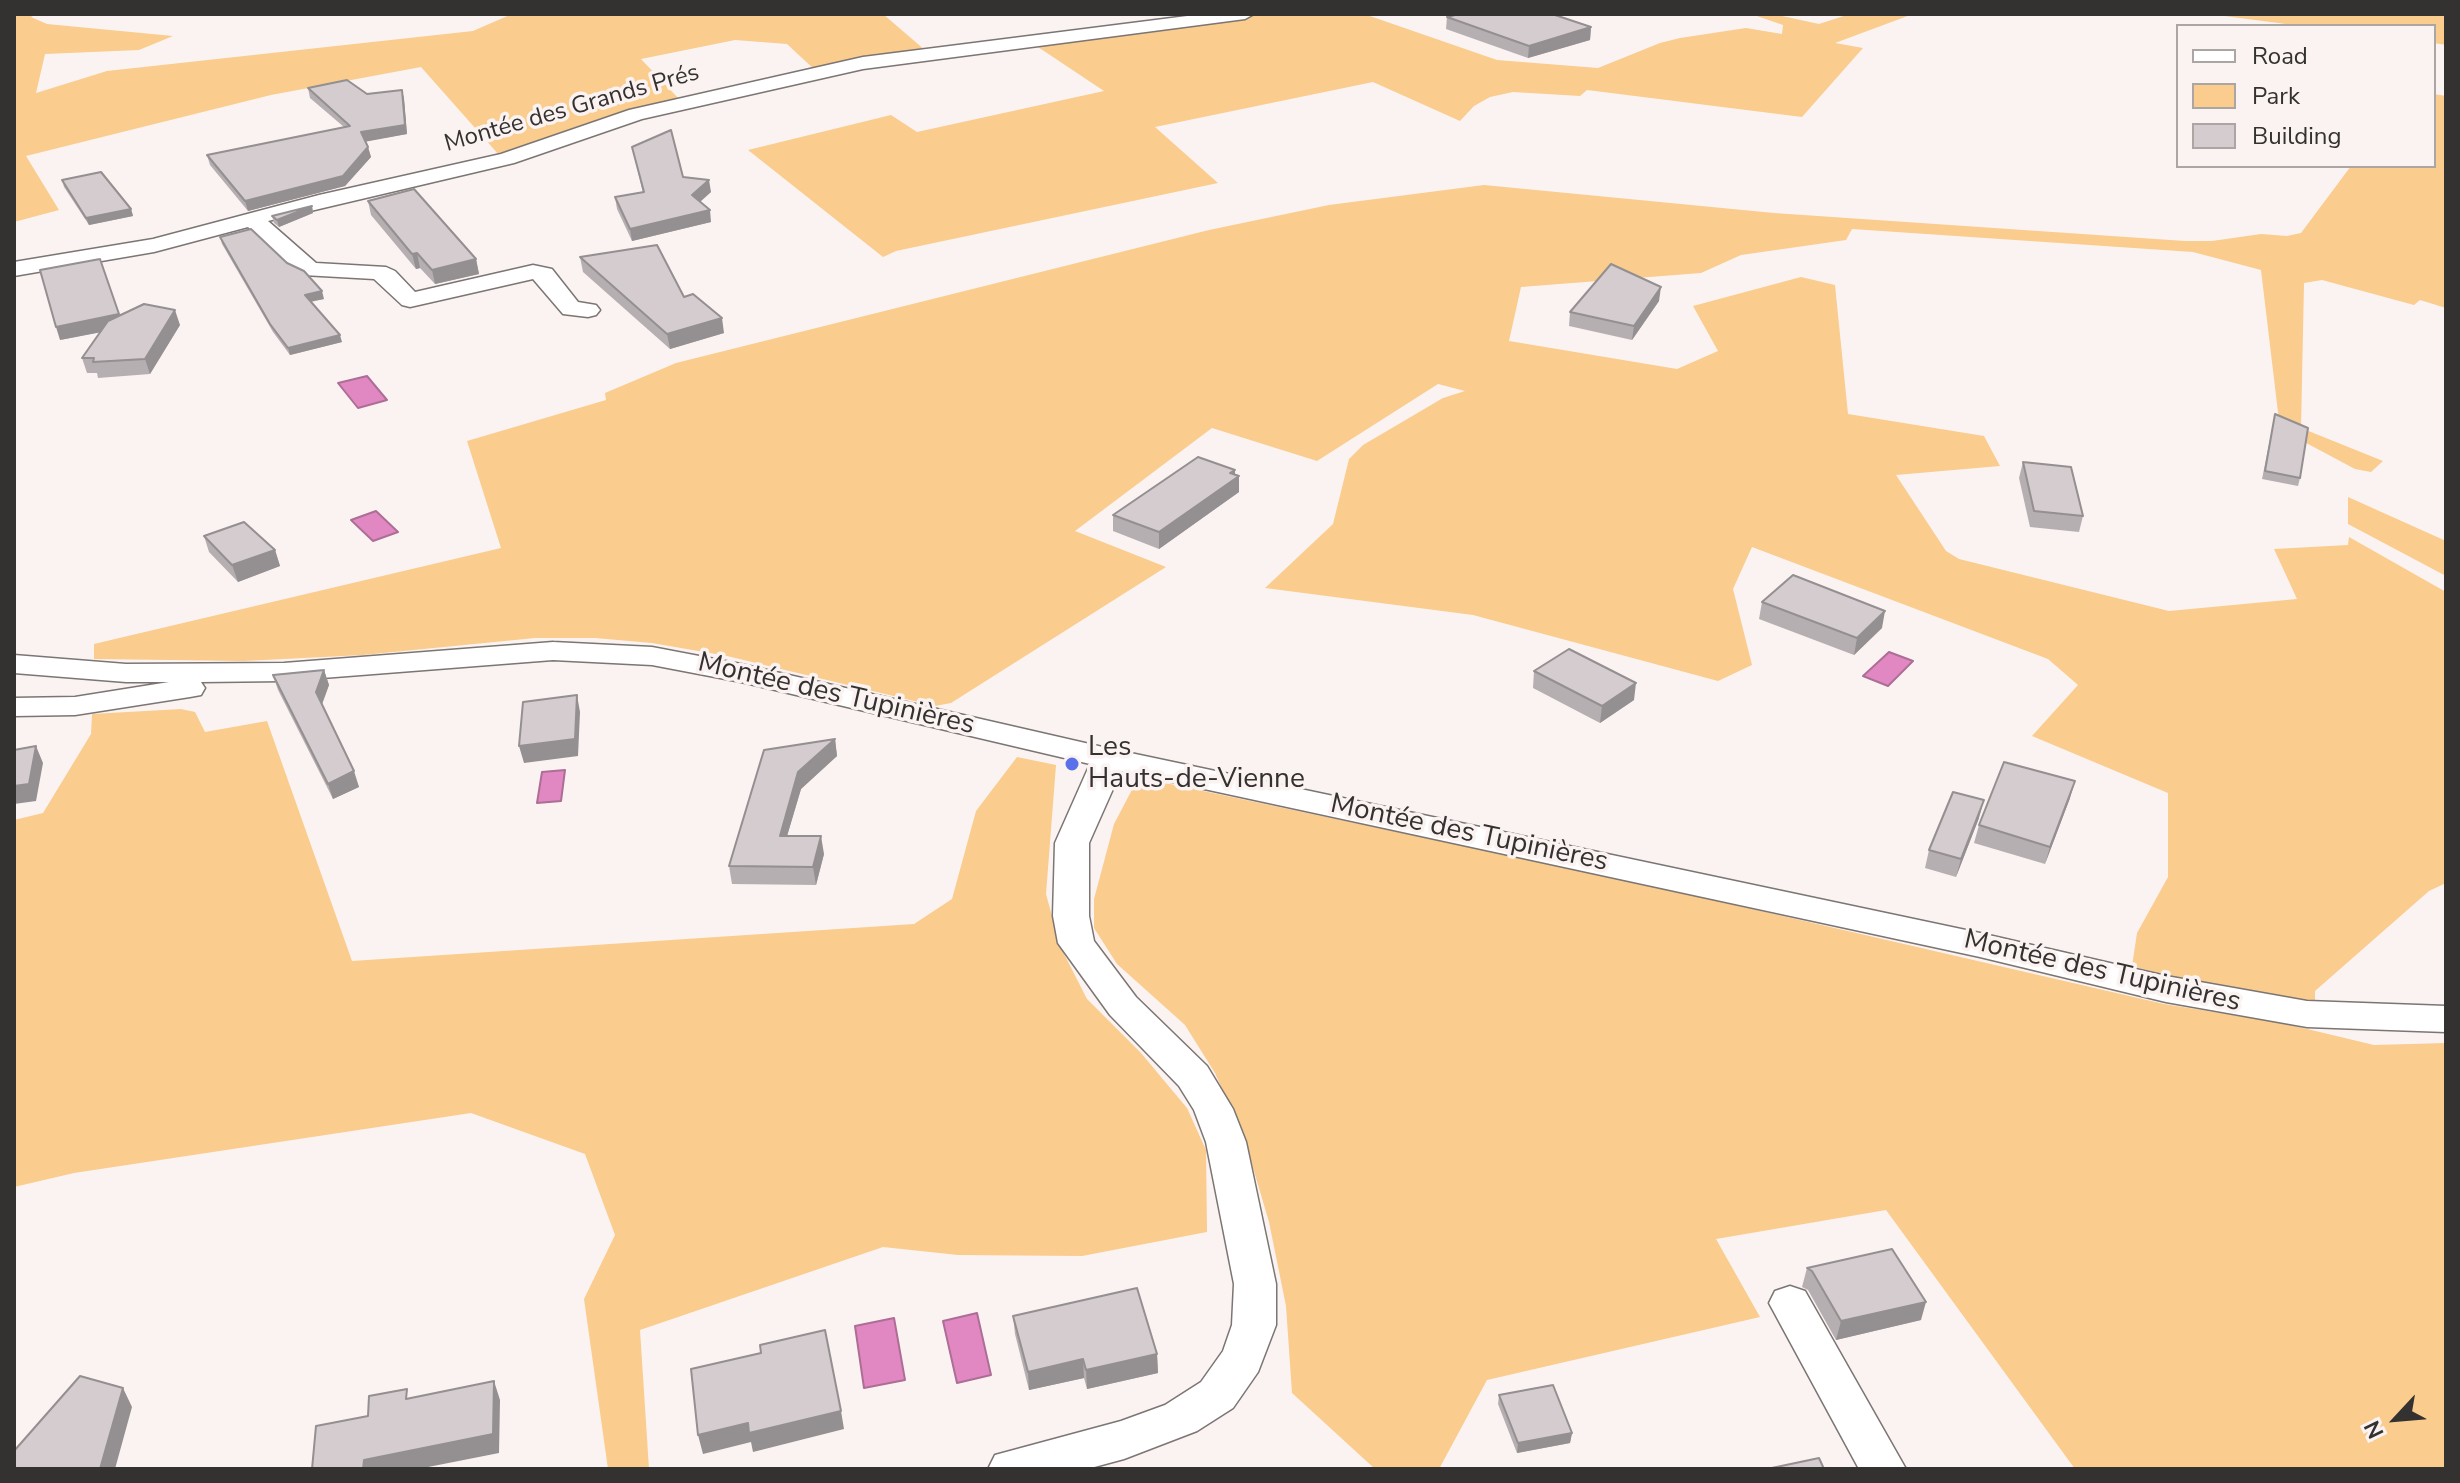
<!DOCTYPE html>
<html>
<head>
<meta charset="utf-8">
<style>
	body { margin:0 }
	#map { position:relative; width:2460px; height:1483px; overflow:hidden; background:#fbf3f1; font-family:"Nunito Sans",sans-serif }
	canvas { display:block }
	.frame { position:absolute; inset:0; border:16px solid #343131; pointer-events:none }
	.legend { position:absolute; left:2176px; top:24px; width:260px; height:144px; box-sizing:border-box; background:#fbf3f1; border:2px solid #aba5a4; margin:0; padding:10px 14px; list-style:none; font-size:24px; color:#343131 }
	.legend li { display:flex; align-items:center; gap:16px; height:40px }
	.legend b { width:40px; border:2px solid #aba5a4 }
	.north { position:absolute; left:2356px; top:1379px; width:80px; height:80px; -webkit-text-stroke:6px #fbf3f1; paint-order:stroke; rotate:244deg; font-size:22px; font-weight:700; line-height:32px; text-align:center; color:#343131 }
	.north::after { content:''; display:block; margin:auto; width:28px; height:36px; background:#343131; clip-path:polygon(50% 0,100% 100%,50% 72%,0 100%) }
</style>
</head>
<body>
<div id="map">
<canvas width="2460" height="1483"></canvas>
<div class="frame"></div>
<ul class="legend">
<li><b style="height:10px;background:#fff"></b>Road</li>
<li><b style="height:22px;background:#facc8e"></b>Park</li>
<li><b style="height:22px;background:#d4ccce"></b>Building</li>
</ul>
<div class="north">N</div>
</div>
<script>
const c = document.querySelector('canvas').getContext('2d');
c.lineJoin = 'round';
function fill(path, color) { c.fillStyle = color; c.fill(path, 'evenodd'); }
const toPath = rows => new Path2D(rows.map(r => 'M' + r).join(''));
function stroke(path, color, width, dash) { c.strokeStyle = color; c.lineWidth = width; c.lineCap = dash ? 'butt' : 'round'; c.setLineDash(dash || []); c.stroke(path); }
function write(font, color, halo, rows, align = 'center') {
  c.font = font + ' "Nunito Sans",sans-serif'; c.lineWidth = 7; c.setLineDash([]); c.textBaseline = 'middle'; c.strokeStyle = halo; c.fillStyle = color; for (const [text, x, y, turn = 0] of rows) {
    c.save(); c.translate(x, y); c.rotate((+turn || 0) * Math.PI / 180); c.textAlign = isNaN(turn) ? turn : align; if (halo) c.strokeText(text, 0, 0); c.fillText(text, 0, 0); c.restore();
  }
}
fill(toPath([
	[14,14,37,14,31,17,47,24,173,36,139,50,45,54,36,93,107,71,473,31,512,14,883,14,926,51,816,71,787,44,735,40,641,59,679,99,499,155,421,67,271,95,26,156,59,210,14,222],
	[1261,14,1364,14,1497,60,1598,68,1660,43,1680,38,1746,28,1782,34,1783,25,1751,14,1773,14,1819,24,1850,14,1913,14,1835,43,1863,48,1802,117,1587,90,1580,96,1513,92,1490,97,1474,106,1460,121,1373,82,1155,127,1218,183,896,251,883,257,748,150,891,115,917,132,1104,91,1032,43],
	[2209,14,2446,14,2446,45,2434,43,2434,26,2301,26],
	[2434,94,2446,96,2446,308,2420,300,2414,305,2322,280,2304,283,2301,428,2383,461,2371,472,2355,469,2280,429,2261,270,2193,252,1852,229,1846,240,1741,255,1701,273,1521,287,1509,341,1677,369,1718,351,1693,306,1801,277,1835,285,1848,414,1984,436,2000,466,1896,475,1946,551,1959,559,2169,611,2297,599,2274,549,2348,545,2349,537,2446,592,2446,883,2429,891,2315,991,2315,1005,2226,991,2132,966,2137,933,2168,877,2168,793,2032,736,2078,685,2048,659,1752,547,1733,589,1752,665,1718,681,1473,615,1265,588,1333,524,1349,459,1363,445,1443,398,1465,391,1438,384,1317,461,1212,428,1075,531,1166,567,951,703,935,706,727,656,652,643,595,638,535,638,363,655,244,661,94,659,94,644,501,548,467,441,606,400,605,393,676,363,1209,230,1329,205,1484,185,1774,213,2185,241,2212,241,2261,234,2287,236,2301,233,2351,166,2434,166],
	[2348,497,2446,541,2446,576,2348,524],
	[181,709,195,712,205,732,267,721,352,961,914,924,952,899,976,811,1017,757,1056,765,1046,894,1060,946,1087,999,1141,1053,1187,1108,1206,1150,1207,1232,1082,1256,958,1255,883,1247,640,1330,649,1469,608,1469,584,1299,615,1235,585,1154,471,1113,74,1173,14,1187,14,820,43,813,91,734,92,714],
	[1156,781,1657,887,2164,1004,2282,1023,2374,1045,2446,1043,2446,1469,2075,1469,1886,1210,1716,1239,1760,1317,1487,1380,1439,1469,1375,1469,1292,1393,1286,1306,1269,1222,1246,1144,1215,1073,1185,1025,1117,964,1094,928,1094,899,1114,824,1136,782]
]), '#facc8e');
const water = toPath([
	[367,376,387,400,358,408,338,383,367,376],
	[376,511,398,532,373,541,351,520,376,511],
	[1889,652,1913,661,1888,686,1863,676,1889,652],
	[565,770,561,801,537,803,542,772,565,770],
	[977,1313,991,1375,957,1383,943,1321,977,1313],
	[894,1318,905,1380,864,1388,855,1326,894,1318]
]);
fill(water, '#e188c2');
stroke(water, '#ad6e96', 2);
const minor = toPath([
	[1203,14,1254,14,1245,19,863,69,642,119,514,163,268,221,316,263,386,267,395,271,415,292,533,265,552,269,578,302,596,305,600,310,596,315,588,317,563,314,533,279,410,307,402,305,374,279,303,275,291,268,248,227,154,252,14,276,14,262,153,239,319,195,501,154,629,110,863,57,1203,14],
	[553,642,652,647,741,664,1107,748,1980,933,2166,976,2307,1001,2446,1006,2446,1032,2307,1027,2166,1002,1980,957,1121,771,1089,843,1089,916,1094,941,1136,997,1207,1066,1233,1109,1246,1142,1276,1284,1276,1325,1258,1372,1233,1408,1197,1431,1124,1459,1087,1469,988,1469,995,1455,1121,1421,1165,1405,1201,1382,1223,1351,1232,1325,1234,1284,1206,1142,1194,1110,1179,1086,1110,1015,1058,943,1053,916,1055,843,1090,764,741,682,652,665,553,660,284,681,201,682,205,688,201,695,190,697,75,715,14,716,14,698,75,697,169,682,126,682,14,673,14,655,126,664,284,663,553,642],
	[1790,1286,1805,1291,1906,1469,1859,1469,1769,1303,1775,1291,1790,1286]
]);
stroke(minor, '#7b7573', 3);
fill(minor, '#fff');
fill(toPath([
	[1447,17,1591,27,1590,40,1528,58,1446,29],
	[308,88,367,94,402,90,404,99,407,134,366,141,371,157,345,186,248,211,210,165,207,155,344,127,310,98],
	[632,147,711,192,700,202,711,222,632,241,617,209,615,197,643,193],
	[62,180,131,209,133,216,89,225,64,187],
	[368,201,476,259,479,274,435,284,420,268,416,269,371,215],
	[312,206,313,213,279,227,274,223,272,216],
	[220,237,324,299,311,302,342,342,290,355,273,332,222,244],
	[580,257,684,297,724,333,670,349,583,272],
	[1659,301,1632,340,1569,326,1570,312],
	[119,316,180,325,150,374,98,378,97,373,87,373,82,358,100,332,60,340],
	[2275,414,2300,478,2298,486,2262,479],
	[2023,462,2083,516,2079,532,2030,527,2019,478],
	[1235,470,1235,474,1239,476,1239,492,1159,549,1113,531,1113,515],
	[204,536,275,550,280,566,238,582,209,552],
	[1762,602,1882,628,1854,655,1759,619],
	[324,670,329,685,322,704,359,787,333,799,278,690,273,675],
	[1534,671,1634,700,1600,723,1533,688],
	[835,739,837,756,801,789,787,836,824,854,816,885,732,884,729,866],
	[2070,798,2045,864,1974,843,1979,825],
	[1979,818,1956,877,1925,868,1929,850],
	[1807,1268,1921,1320,1836,1340,1808,1290,1802,1287],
	[1013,1316,1157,1354,1158,1373,1087,1389,1084,1378,1029,1390,1015,1334],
	[1499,1395,1572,1433,1570,1443,1517,1453,1498,1404]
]), '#b6afb1');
fill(toPath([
	[1591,27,1590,40,1528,58,1529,46],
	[402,90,404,99,407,134,364,142,361,132],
	[368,147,371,157,345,186,248,211,245,201],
	[709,180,711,192,694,207,692,195],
	[312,206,313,213,279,227,277,220],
	[131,209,133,216,89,225,86,218],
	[710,210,711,222,632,241,630,229],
	[417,253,420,268,416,269,412,254],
	[476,259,479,274,435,284,432,270],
	[1661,287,1659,301,1632,340,1634,326],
	[322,291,324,299,307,302,305,295],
	[175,310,180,325,150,374,145,359],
	[119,314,123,328,60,340,56,327],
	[722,318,724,333,670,349,667,334],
	[340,335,342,342,290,355,288,348],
	[1235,470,1235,479,1239,476,1239,492,1159,549,1159,532],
	[275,550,280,566,238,582,232,565],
	[1885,611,1882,628,1854,655,1857,638],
	[324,670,329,685,321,707,316,692],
	[1636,683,1634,700,1600,723,1602,706],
	[577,695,580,712,578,756,524,763,519,746],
	[835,739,837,756,801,789,782,853,780,836,798,772],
	[36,746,43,763,36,801,14,804,14,786],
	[354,771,359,787,333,799,328,784],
	[2075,781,2070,798,2045,864,2050,847],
	[1984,800,1979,818,1956,877,1961,859],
	[821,836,824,854,816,885,813,867],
	[1926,1302,1921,1320,1836,1340,1841,1321],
	[1157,1354,1158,1373,1087,1389,1086,1370],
	[1083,1359,1084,1378,1029,1390,1028,1372],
	[494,1381,500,1400,499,1453,418,1469,363,1469,364,1460],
	[123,1388,132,1407,115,1469,100,1469],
	[841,1411,844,1429,753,1452,751,1442,703,1454,698,1435,748,1423],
	[1572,1433,1570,1443,1517,1453,1518,1443]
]), '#948f90');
const building = toPath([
	[1459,14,1552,14,1591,27,1529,46,1447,17,1459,14],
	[347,80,367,94,402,90,405,125,361,132,368,147,343,176,245,201,207,155,350,126,308,88,347,80],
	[671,130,683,177,709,180,692,195,710,210,630,229,615,197,644,192,632,147,671,130],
	[101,172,131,209,86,218,62,180,101,172],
	[414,189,476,259,432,270,417,253,412,254,368,201,414,189],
	[312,206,277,220,272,216,312,206],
	[251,229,287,263,304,271,322,291,305,295,340,335,288,348,270,324,220,237,251,229],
	[657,245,684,297,693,294,722,318,667,334,580,257,657,245],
	[100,259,119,314,56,327,40,270,100,259],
	[1611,264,1661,287,1634,326,1570,312,1611,264],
	[144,304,175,310,145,359,93,362,94,358,82,358,108,321,144,304],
	[2275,414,2308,428,2300,478,2265,471,2275,414],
	[1198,457,1235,470,1230,473,1239,476,1159,532,1113,515,1198,457],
	[2023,462,2071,467,2083,516,2034,511,2023,462],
	[244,522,275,550,232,565,204,536,244,522],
	[1793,575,1885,611,1857,638,1762,602,1793,575],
	[1569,649,1636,683,1602,706,1534,671,1569,649],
	[324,670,316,692,354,771,328,784,273,675,324,670],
	[577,695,575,739,519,746,523,702,577,695],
	[835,739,798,772,780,836,821,836,813,867,729,866,764,750,835,739],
	[36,746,29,784,14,786,14,750,36,746],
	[2004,762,2075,781,2050,847,1979,825,2004,762],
	[1953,792,1984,800,1961,859,1929,850,1953,792],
	[1892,1249,1926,1302,1841,1321,1812,1271,1807,1268,1892,1249],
	[1137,1288,1157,1354,1086,1370,1083,1359,1028,1372,1013,1316,1137,1288],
	[825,1330,841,1411,749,1433,748,1423,698,1435,691,1369,761,1353,760,1345,825,1330],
	[80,1376,123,1388,100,1469,14,1469,14,1451,80,1376],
	[494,1381,493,1434,364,1460,363,1469,312,1469,316,1426,368,1416,369,1396,407,1389,406,1399,494,1381],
	[1553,1385,1572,1433,1518,1443,1499,1395,1553,1385],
	[1819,1458,1824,1469,1767,1469,1819,1458]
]);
fill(building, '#d4ccce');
stroke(building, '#948f90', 2);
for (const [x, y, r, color] of [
	[1072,764,8,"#5a72e9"]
]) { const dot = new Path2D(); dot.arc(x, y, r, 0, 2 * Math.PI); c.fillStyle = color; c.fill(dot); stroke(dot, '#fbf3f1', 3); }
write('24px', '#343131', '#fbf3f1', [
	["Montée des Grands Prés",572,109,-16]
]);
write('28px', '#343131', '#fbf3f1', [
	["Montée des Tupinières",836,695,13],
	["Montée des Tupinières",1469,834,12],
	["Montée des Tupinières",2102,972,13]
]);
write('28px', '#343131', '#fbf3f1', [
	["Les",1088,748],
	["Hauts-de-Vienne",1088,780]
], 'left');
</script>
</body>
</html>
